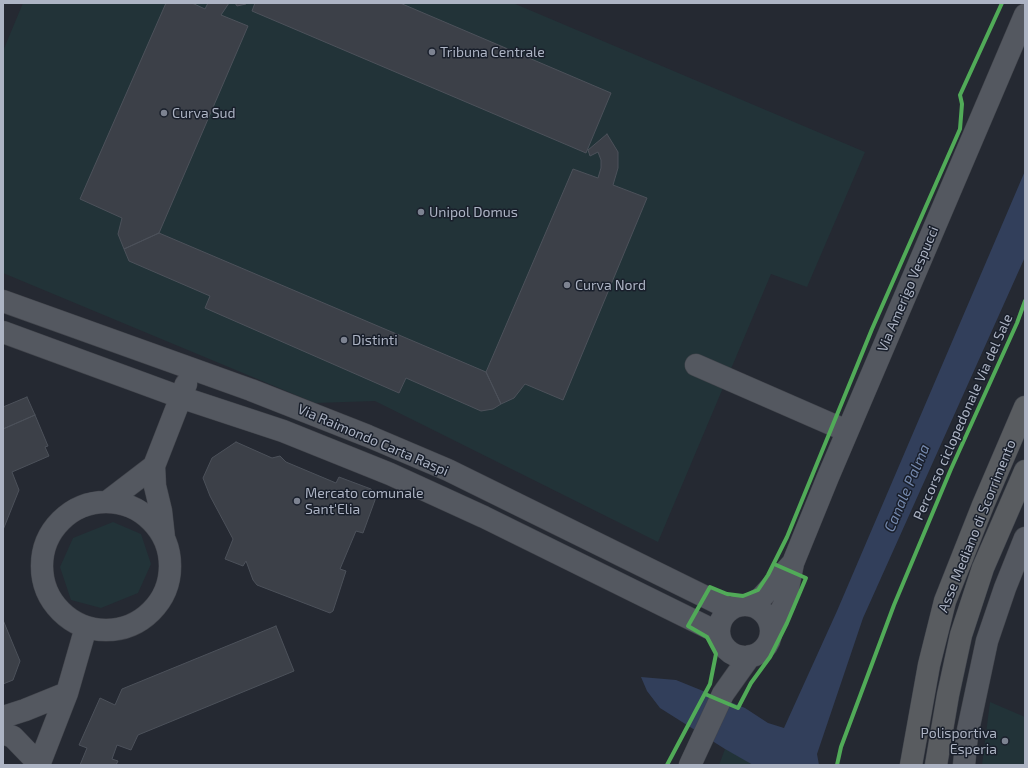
<!DOCTYPE html>
<html>
<head>
<meta charset="utf-8">
<style>
	body { margin:0 }
	#map { position:relative; width:1028px; height:768px; overflow:hidden; background:#252932; font-family:"Exo 2",sans-serif }
	canvas { display:block }
	.frame { position:absolute; inset:0; border:4px solid #adb4c4; pointer-events:none }
</style>
</head>
<body>
<div id="map">
<canvas width="1028" height="768"></canvas>
<div class="frame"></div>
</div>
<script>
const c = document.querySelector('canvas').getContext('2d');
c.lineJoin = 'round';
function fill(path, color) { c.fillStyle = color; c.fill(path, 'evenodd'); }
const toPath = rows => new Path2D(rows.map(r => 'M' + r).join(''));
function stroke(path, color, width, dash) { c.strokeStyle = color; c.lineWidth = width; c.lineCap = dash ? 'butt' : 'round'; c.setLineDash(dash || []); c.stroke(path); }
function write(font, color, halo, rows, align = 'center') {
  c.font = font + ' "Exo 2",sans-serif'; c.lineWidth = 3; c.setLineDash([]); c.textBaseline = 'middle'; c.strokeStyle = halo; c.fillStyle = color; for (const [text, x, y, turn = 0] of rows) {
    c.save(); c.translate(x, y); c.rotate((+turn || 0) * Math.PI / 180); c.textAlign = isNaN(turn) ? turn : align; if (halo) c.strokeText(text, 0, 0); c.fillText(text, 0, 0); c.restore();
  }
}
fill(toPath([
	[23,3,513,3,865,152,807,287,771,274,658,542,375,401,315,403,3,273,3,51],
	[113,522,141,534,151,564,138,593,101,608,71,600,60,567,73,538],
	[990,702,1025,717,1025,765,982,765],
	[725,749,737,755,753,765,719,765]
]), '#223338');
fill(toPath([
	[1025,171,1025,257,863,618,817,754,819,765,753,765,725,749,660,708,647,691,641,677,676,680,745,708,768,723,784,728,837,611]
]), '#323f5b');
const building = toPath([
	[166,3,192,3,205,9,208,3,229,3,221,15,248,26,159,233,124,249,118,234,122,218,80,199,166,3],
	[235,3,246,3,246,4,237,6,235,3],
	[255,3,400,3,611,93,586,153,252,11,255,3],
	[607,134,618,152,618,168,613,185,647,198,563,400,525,384,514,398,501,404,486,372,573,169,598,178,601,168,601,160,598,152,590,156,588,150,607,134],
	[159,233,486,372,501,404,493,409,481,411,406,378,399,393,205,308,210,296,129,261,124,249,159,233],
	[27,397,35,415,3,429,3,407,27,397],
	[35,415,48,446,45,447,49,456,12,472,19,490,3,530,3,429,35,415],
	[236,442,272,458,280,456,286,462,336,483,339,477,371,489,375,493,375,500,363,533,356,531,340,569,346,571,333,611,330,613,257,585,253,580,246,561,243,566,225,559,233,539,210,496,203,478,212,458,236,442],
	[3,620,20,661,13,680,3,684,3,620],
	[276,626,294,671,138,735,131,750,117,745,112,759,118,761,116,765,80,765,87,748,79,745,100,698,115,705,122,689,276,626]
]);
fill(building, '#3c4048');
stroke(building, '#4c515a', 1);
const minor = toPath([
	[3,301,251,390,368,436,448,470,730,609],
	[3,332,180,397,283,431,390,474,484,517,719,633],
	[696,365,847,431],
	[154,466,155,486,161,511,164,538],
	'42 566a64 64 0 1 1 128 0a64 64 0 1 1-128 0Z',
	[107,502,154,466,186,384],
	[750,605,761,598,793,563],
	'719 631a26 26 0 1 1 52 0a26 26 0 1 1-52 0Z',
	[771,630,785,603,793,563,828,477,1025,15],
	[3,717,25,710,67,693],
	[3,733,13,737,39,764],
	[39,765,67,693,86,627],
	[690,765,723,694,750,656],
	[964,765,967,735,987,641,1005,588,1025,538]
]);
const highway = toPath([
	[911,765,929,665,945,601,983,505,1025,407],
	[936,765,948,695,961,635,983,568,1025,471]
]);
stroke(minor, '#42454c', 23);
stroke(highway, '#41454d', 23);
stroke(minor, '#545860', 22);
stroke(highway, '#595c60', 22);
stroke(toPath([
	[705,694,738,708,751,683,770,657,787,623,806,578,774,564],
	[667,765,710,684,716,654,707,637,688,626,710,587,727,594,743,596,758,590,768,575,787,537,872,329,960,129,962,104,960,95,1002,3],
	[837,765,841,747,894,605,951,469,1017,323,1025,301]
]), '#51ab58', 4);
for (const [x, y, r, color] of [
	[432,52,4,"#7d8391"],
	[164,113,4,"#7d8391"],
	[421,212,4,"#7d8391"],
	[567,285,4,"#7d8391"],
	[344,340,4,"#7d8391"],
	[297,501,4,"#7d8391"],
	[1005,741,4,"#7d8391"]
]) { const dot = new Path2D(); dot.arc(x, y, r, 0, 2 * Math.PI); c.fillStyle = color; c.fill(dot); stroke(dot, '#191f2b', 1.5); }
write('14px', '#adb4c4', '#191f2b', [
	["Tribuna Centrale",440,52],
	["Curva Sud",172,113],
	["Unipol Domus",429,212],
	["Curva Nord",575,285],
	["Distinti",352,340],
	["Mercato comunale",305,493],
	["Sant'Elia",305,509],
	["Polisportiva",997,733,"right"],
	["Esperia",997,749,"right"]
], 'left');
write('14px', '#adb4c4', '#191f2b', [
	["Via Amerigo Vespucci",908,289,-67],
	["Percorso ciclopedonale Via del Sale",963,417,-66],
	["Via Raimondo Carta Raspi",373,440,23],
	["Asse Mediano di Scorrimento",977,526,-68]
]);
write('italic 15px', '#7488ad', '#191f2b', [
	["Canale Palma",907,488,-67]
]);
</script>
</body>
</html>
